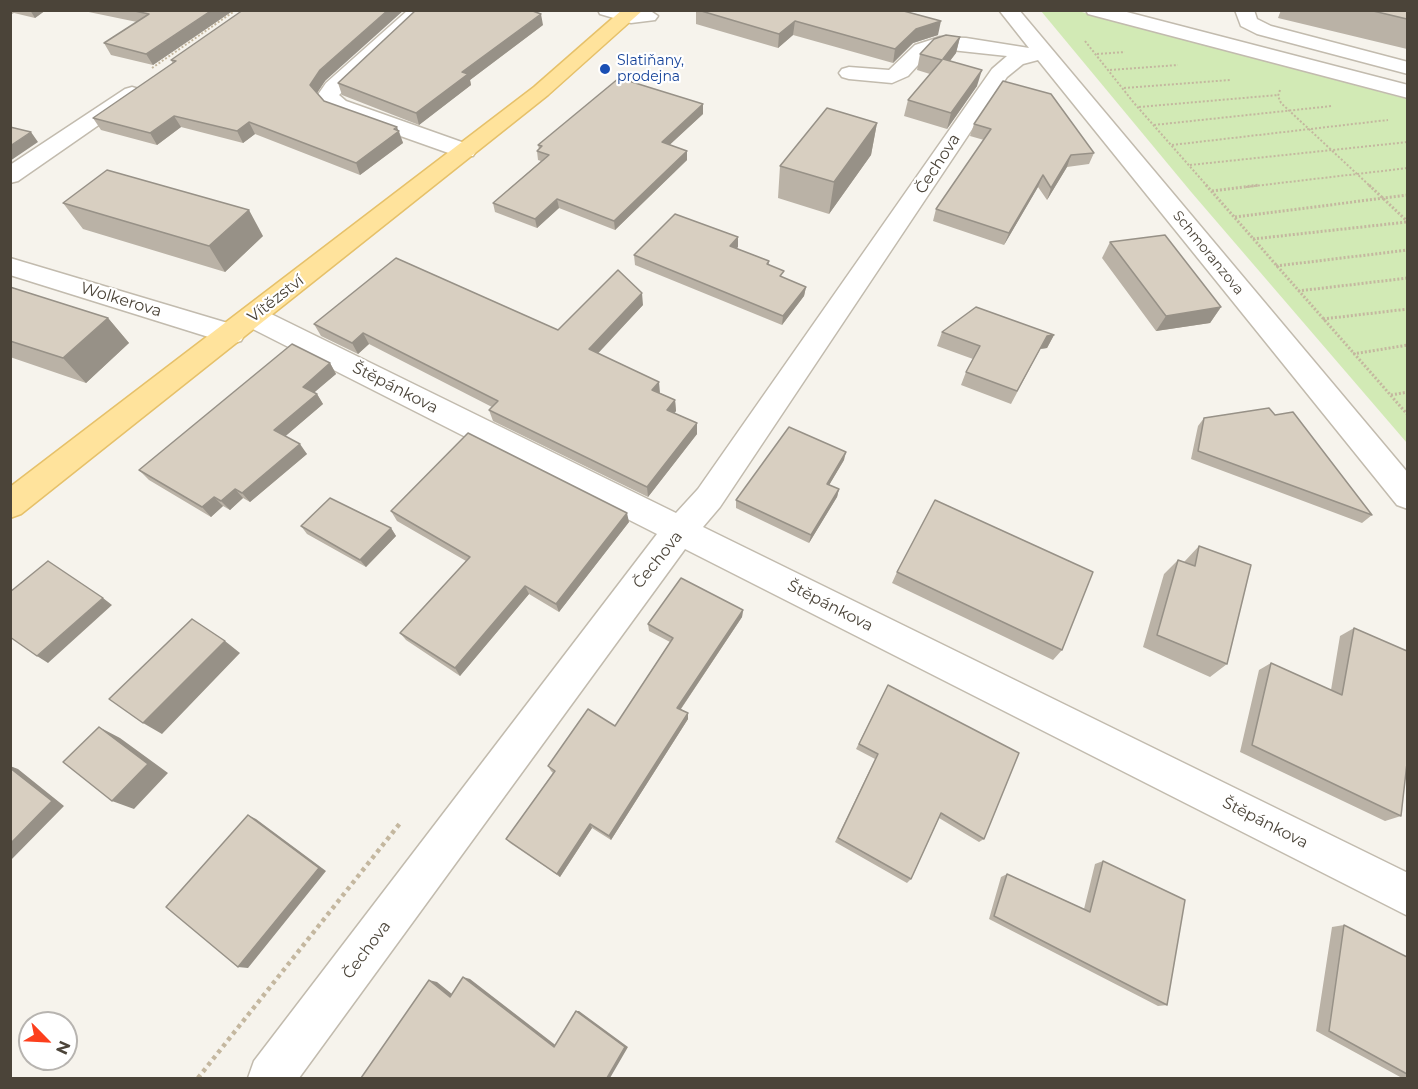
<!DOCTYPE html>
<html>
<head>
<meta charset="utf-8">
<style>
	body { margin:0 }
	#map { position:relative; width:1418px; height:1089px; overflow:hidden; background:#f6f3ec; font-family:Montserrat,sans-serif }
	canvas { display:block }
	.frame { position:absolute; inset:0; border:12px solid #4b4439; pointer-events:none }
	.north { position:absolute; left:18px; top:1011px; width:60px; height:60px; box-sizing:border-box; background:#fff; border:2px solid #b7b4b0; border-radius:50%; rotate:114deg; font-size:16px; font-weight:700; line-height:24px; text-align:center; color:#4b4439 }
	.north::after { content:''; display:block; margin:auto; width:21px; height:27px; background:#fc3f1d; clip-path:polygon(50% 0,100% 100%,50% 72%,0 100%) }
</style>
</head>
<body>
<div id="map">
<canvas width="1418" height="1089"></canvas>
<div class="frame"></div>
<div class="north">N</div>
</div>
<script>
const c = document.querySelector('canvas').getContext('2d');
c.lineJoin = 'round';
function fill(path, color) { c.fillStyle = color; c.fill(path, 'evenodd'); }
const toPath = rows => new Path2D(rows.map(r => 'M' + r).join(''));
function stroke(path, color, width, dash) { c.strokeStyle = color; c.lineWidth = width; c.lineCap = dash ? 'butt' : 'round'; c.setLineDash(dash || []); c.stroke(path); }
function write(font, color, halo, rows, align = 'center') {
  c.font = font + ' Montserrat,sans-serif'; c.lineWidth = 4.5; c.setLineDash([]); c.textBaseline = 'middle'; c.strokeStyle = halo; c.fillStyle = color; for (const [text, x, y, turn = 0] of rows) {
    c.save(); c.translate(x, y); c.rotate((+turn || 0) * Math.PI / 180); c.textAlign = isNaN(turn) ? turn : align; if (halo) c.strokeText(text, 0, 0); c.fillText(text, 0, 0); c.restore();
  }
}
fill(toPath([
	[1041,11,1078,11,1407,99,1407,443,1192,193]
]), '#d2eab5');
const minor = toPath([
	[408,10,429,10,339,95,346,101,473,146,476,151,473,156,457,156,330,111,317,96,326,83,408,10],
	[598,10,649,10,658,16,655,20,631,23,600,14,598,10],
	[999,10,1019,10,1408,473,1408,509,1397,505,1038,60,1023,64,1007,77,720,507,703,527,1408,873,1408,916,685,549,299,1078,248,1078,254,1061,657,534,243,324,239,317,243,310,253,308,263,310,676,513,698,489,992,69,1007,56,942,49,929,53,908,76,892,83,849,79,842,77,839,73,842,69,849,67,889,70,915,45,940,37,966,38,1029,48,999,10],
	[1086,10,1119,10,1408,85,1408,98,1088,14,1086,10],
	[1235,10,1254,10,1257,19,1271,26,1408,62,1408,74,1257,34,1241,26,1235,10],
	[132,87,139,89,143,93,139,97,18,181,10,183,10,165,125,89,132,87],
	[10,258,241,327,245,334,241,341,231,344,10,275,10,258]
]);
const major = toPath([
	[622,10,643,10,548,95,21,514,10,518,10,487,534,87,622,10]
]);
stroke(minor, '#c2bbae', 3);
stroke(major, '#e6c16a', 3);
stroke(toPath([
	[1085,41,1134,103,1208,187],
	[1097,54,1125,52],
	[152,68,236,10],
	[1110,70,1178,65],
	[1124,88,1230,80],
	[1280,90,1278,96,1281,103,1371,187],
	[1139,107,1278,95],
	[1154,125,1332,106],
	[1172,145,1388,120],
	[1190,165,1408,142],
	[1246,187,1408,168]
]), '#c4b79f', 2, [2, 2]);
stroke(toPath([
	[1206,185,1408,415],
	[1369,185,1408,222],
	[1212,191,1259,185],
	[1235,217,1408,195],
	[1253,239,1407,222],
	[1276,266,1408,250],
	[1298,291,1408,278],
	[1323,319,1408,309],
	[1353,354,1408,345],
	[1391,395,1408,392]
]), '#c4b79f', 3, [2, 2]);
stroke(toPath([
	[198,1078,401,822]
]), '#c4b79f', 4.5, [4, 4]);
fill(minor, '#fff');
fill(major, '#ffe39c');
fill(toPath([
	[10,10,46,10,35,18,14,13,10,15],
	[79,10,234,10,153,65,111,55,104,43,137,22],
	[696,10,900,10,938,35,913,43,893,63,793,35,778,48,696,24],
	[1281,10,1407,10,1407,49,1278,18],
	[543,25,470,80,471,85,419,125,342,95,338,83],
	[960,37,956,53,950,61,977,86,947,129,904,116,908,100,930,74,917,70,920,54],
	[171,60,325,81,317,93,324,101,399,131,403,143,360,175,255,134,243,143,181,127,157,145,101,130,93,118,173,64],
	[703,114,669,145,687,151,687,160,615,230,559,208,537,228,495,212,493,203,541,161,538,160,537,151,539,149,538,145],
	[877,123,871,155,829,214,778,198,780,166],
	[974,124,1094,153,1089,164,1067,167,1047,200,1038,187,1004,245,933,221,936,209,984,140,970,136],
	[63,203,263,236,225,272,83,229],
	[738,237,738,247,736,248,769,261,769,265,783,278,806,287,804,296,782,325,635,265,634,255],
	[1110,242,1221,307,1210,323,1156,331,1102,258],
	[10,287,108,318,129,343,86,383,10,357],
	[643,305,597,353,660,393,675,400,676,411,674,413,697,434,648,497,493,421,489,410,492,407,369,344,358,354,321,336,314,324,558,330],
	[942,332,1054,335,1047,348,1040,349,1011,404,961,385,966,372,973,359,937,346],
	[330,363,336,374,314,392,317,394,323,404,285,436,307,454,250,502,243,498,230,510,223,506,211,517,149,480,139,470],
	[1275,415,1372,515,1362,523,1191,459,1198,426,1204,418],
	[844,460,829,485,839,489,837,497,809,543,736,508,736,500],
	[391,511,629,522,559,612,529,594,460,676,406,640,400,633,466,561,397,521],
	[301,526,391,528,396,536,366,567,307,534],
	[1199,546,1227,664,1210,677,1143,647,1164,574,1178,560,1184,562,1185,561],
	[897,572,1062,650,1053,660,892,583],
	[743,610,742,617,681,709,688,713,688,719,611,840,592,828,560,877,510,843,506,839,553,773,551,771,548,766,615,726,670,642,649,631,648,624],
	[1354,628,1401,816,1385,821,1240,752,1259,670,1271,663,1331,690,1340,636],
	[888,685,984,839,979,842,939,818,911,879,907,883,835,842,875,759,856,749],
	[1103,861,1167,1005,1158,1006,989,919,1001,877,1007,874,1084,909,1095,864],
	[1344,925,1407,957,1407,1078,1402,1078,1316,1031,1332,927]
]), '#bab2a6');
fill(toPath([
	[30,10,46,10,35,18],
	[212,10,234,10,153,65,146,54],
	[388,10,404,10,325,81,315,96,310,85,320,70],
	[541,14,543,25,470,80,471,85,419,125,416,113,462,72],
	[795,21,793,35,778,48,779,34],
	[941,21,938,35,913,43,893,63,895,49,916,29],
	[960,37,956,53,939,75,943,59],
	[982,70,977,86,947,129,951,113],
	[703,104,703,114,662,152,662,142],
	[174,116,181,127,157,145,150,133],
	[249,122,255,134,243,143,237,131],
	[877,123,871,155,829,214,834,182],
	[397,127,403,143,360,175,356,163],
	[31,132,38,142,10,161,10,146],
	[687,151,687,160,615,230,614,221],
	[1071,155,1067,167,1047,200,1051,188],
	[1043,175,1038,187,1004,245,1009,233],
	[557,199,559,208,537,228,535,219],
	[249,210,263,236,225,272,209,246],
	[738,237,738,247,730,256,730,246],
	[806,287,804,296,782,325,783,316],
	[642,293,643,305,591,361,589,349],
	[1221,307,1210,323,1156,331,1166,316],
	[108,318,129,343,86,383,63,358],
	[363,333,369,344,358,354,352,343],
	[1054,335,1047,348,1040,349,1011,404,1047,336],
	[330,363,336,374,309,397,303,387],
	[659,382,660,393,652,390],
	[317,394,323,404,281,440,274,430],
	[675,400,676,411,668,421,667,410],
	[697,423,697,434,648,497,647,487],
	[300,444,307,454,250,502,242,493],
	[846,452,844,460,825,492,827,484],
	[235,489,243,498,230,510,221,501],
	[839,489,837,497,809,543,811,535],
	[214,497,223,506,211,517,202,507],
	[627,513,629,522,559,612,556,604],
	[391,528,396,536,366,567,360,560],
	[525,586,529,594,460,676,455,668],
	[103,598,112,605,48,663,37,656],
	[743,610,742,617,678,713,677,708],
	[225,641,240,653,162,734,143,723],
	[688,713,688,719,611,840,609,836],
	[99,727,120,738,168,773,134,809,112,801],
	[10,766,18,769,64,806,10,861],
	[248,815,256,819,326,871,248,968,238,967],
	[590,824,592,828,560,877,557,874],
	[463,977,470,979,558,1047,554,1047],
	[429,980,437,982,457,998,450,997],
	[576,1011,579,1011,628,1047,610,1078,607,1078]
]), '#979187');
const building = toPath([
	[130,10,212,10,146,54,104,43,149,14,130,10],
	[243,10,388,10,320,70,310,85,324,101,397,127,394,129,399,131,356,163,249,122,237,131,174,116,150,133,93,118,176,61,171,60,243,10],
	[416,10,530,10,541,14,462,72,468,74,416,113,338,83,416,10],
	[698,10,900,10,941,21,916,29,895,49,795,21,779,34,698,10],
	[1369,10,1407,10,1407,19,1369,10],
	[946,35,960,37,943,59,982,70,951,113,908,100,942,60,920,54,934,39,946,35],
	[619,78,703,104,662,142,687,151,614,221,557,199,535,219,493,203,549,155,537,151,542,146,538,145,619,78],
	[1003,81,1051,94,1094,153,1071,155,1051,188,1043,175,1009,233,936,209,991,129,974,124,1003,81],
	[827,108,877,123,834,182,780,166,827,108],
	[10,127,31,132,10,146,10,127],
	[107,170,249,210,209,246,63,203,107,170],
	[675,214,738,237,730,246,769,261,767,264,784,271,780,276,806,287,783,316,634,255,675,214],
	[1165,235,1221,307,1166,316,1110,242,1165,235],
	[396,258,558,330,618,270,642,293,589,349,659,382,652,390,675,400,667,410,697,423,647,487,489,410,498,401,363,333,352,343,314,324,396,258],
	[10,287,108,318,63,358,10,341,10,287],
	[976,307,1054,335,1047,336,1017,391,966,372,980,346,942,332,976,307],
	[292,344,330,363,303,387,317,394,274,430,300,444,242,493,235,489,221,501,214,497,202,507,139,470,292,344],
	[1269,408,1275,415,1293,412,1372,515,1198,451,1204,418,1269,408],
	[789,427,846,452,827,484,839,489,811,535,736,500,789,427],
	[468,433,627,513,556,604,525,586,455,668,400,633,470,557,391,511,468,433],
	[330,498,391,528,360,560,301,526,330,498],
	[935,500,1093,572,1062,650,897,572,935,500],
	[1199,546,1251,565,1227,664,1157,635,1178,560,1195,566,1199,546],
	[48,561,103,598,37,656,10,637,10,592,48,561],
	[681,578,743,610,677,708,688,713,609,836,590,824,557,874,506,839,555,771,548,766,588,709,615,726,673,638,648,624,681,578],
	[192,619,225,641,143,723,109,699,192,619],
	[1354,628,1407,651,1407,763,1401,816,1252,745,1271,663,1342,695,1354,628],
	[888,685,1019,753,984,839,941,813,911,879,838,838,878,754,859,744,888,685],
	[99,727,148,764,112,801,63,762,99,727],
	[10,768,52,801,10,844,10,768],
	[248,815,319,868,238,967,166,907,248,815],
	[1103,861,1185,900,1167,1005,994,916,1007,874,1090,912,1103,861],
	[1344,925,1407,957,1407,1074,1329,1031,1344,925],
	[463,977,554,1047,576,1011,625,1047,607,1078,361,1078,429,980,450,997,463,977]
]);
fill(building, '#d8cfc1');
stroke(building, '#979187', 1.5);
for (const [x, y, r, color] of [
	[605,69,6,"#1a4fb4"]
]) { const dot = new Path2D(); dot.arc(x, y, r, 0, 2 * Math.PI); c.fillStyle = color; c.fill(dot); stroke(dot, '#fff', 2); }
write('14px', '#164399', '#fff', [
	["Slatiňany,",617,61],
	["prodejna",617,77]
], 'left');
write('14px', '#4b4439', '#fff', [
	["Schmoranzova",1208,253,51]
]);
write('16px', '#4b4439', '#fff', [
	["Čechova",938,164,-57],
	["Vítězství",276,299,-38],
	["Wolkerova",121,300,17],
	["Štěpánkova",395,388,27],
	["Čechova",658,560,-51],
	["Štěpánkova",830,606,27],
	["Štěpánkova",1265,823,27],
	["Čechova",367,950,-53]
]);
</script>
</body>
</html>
